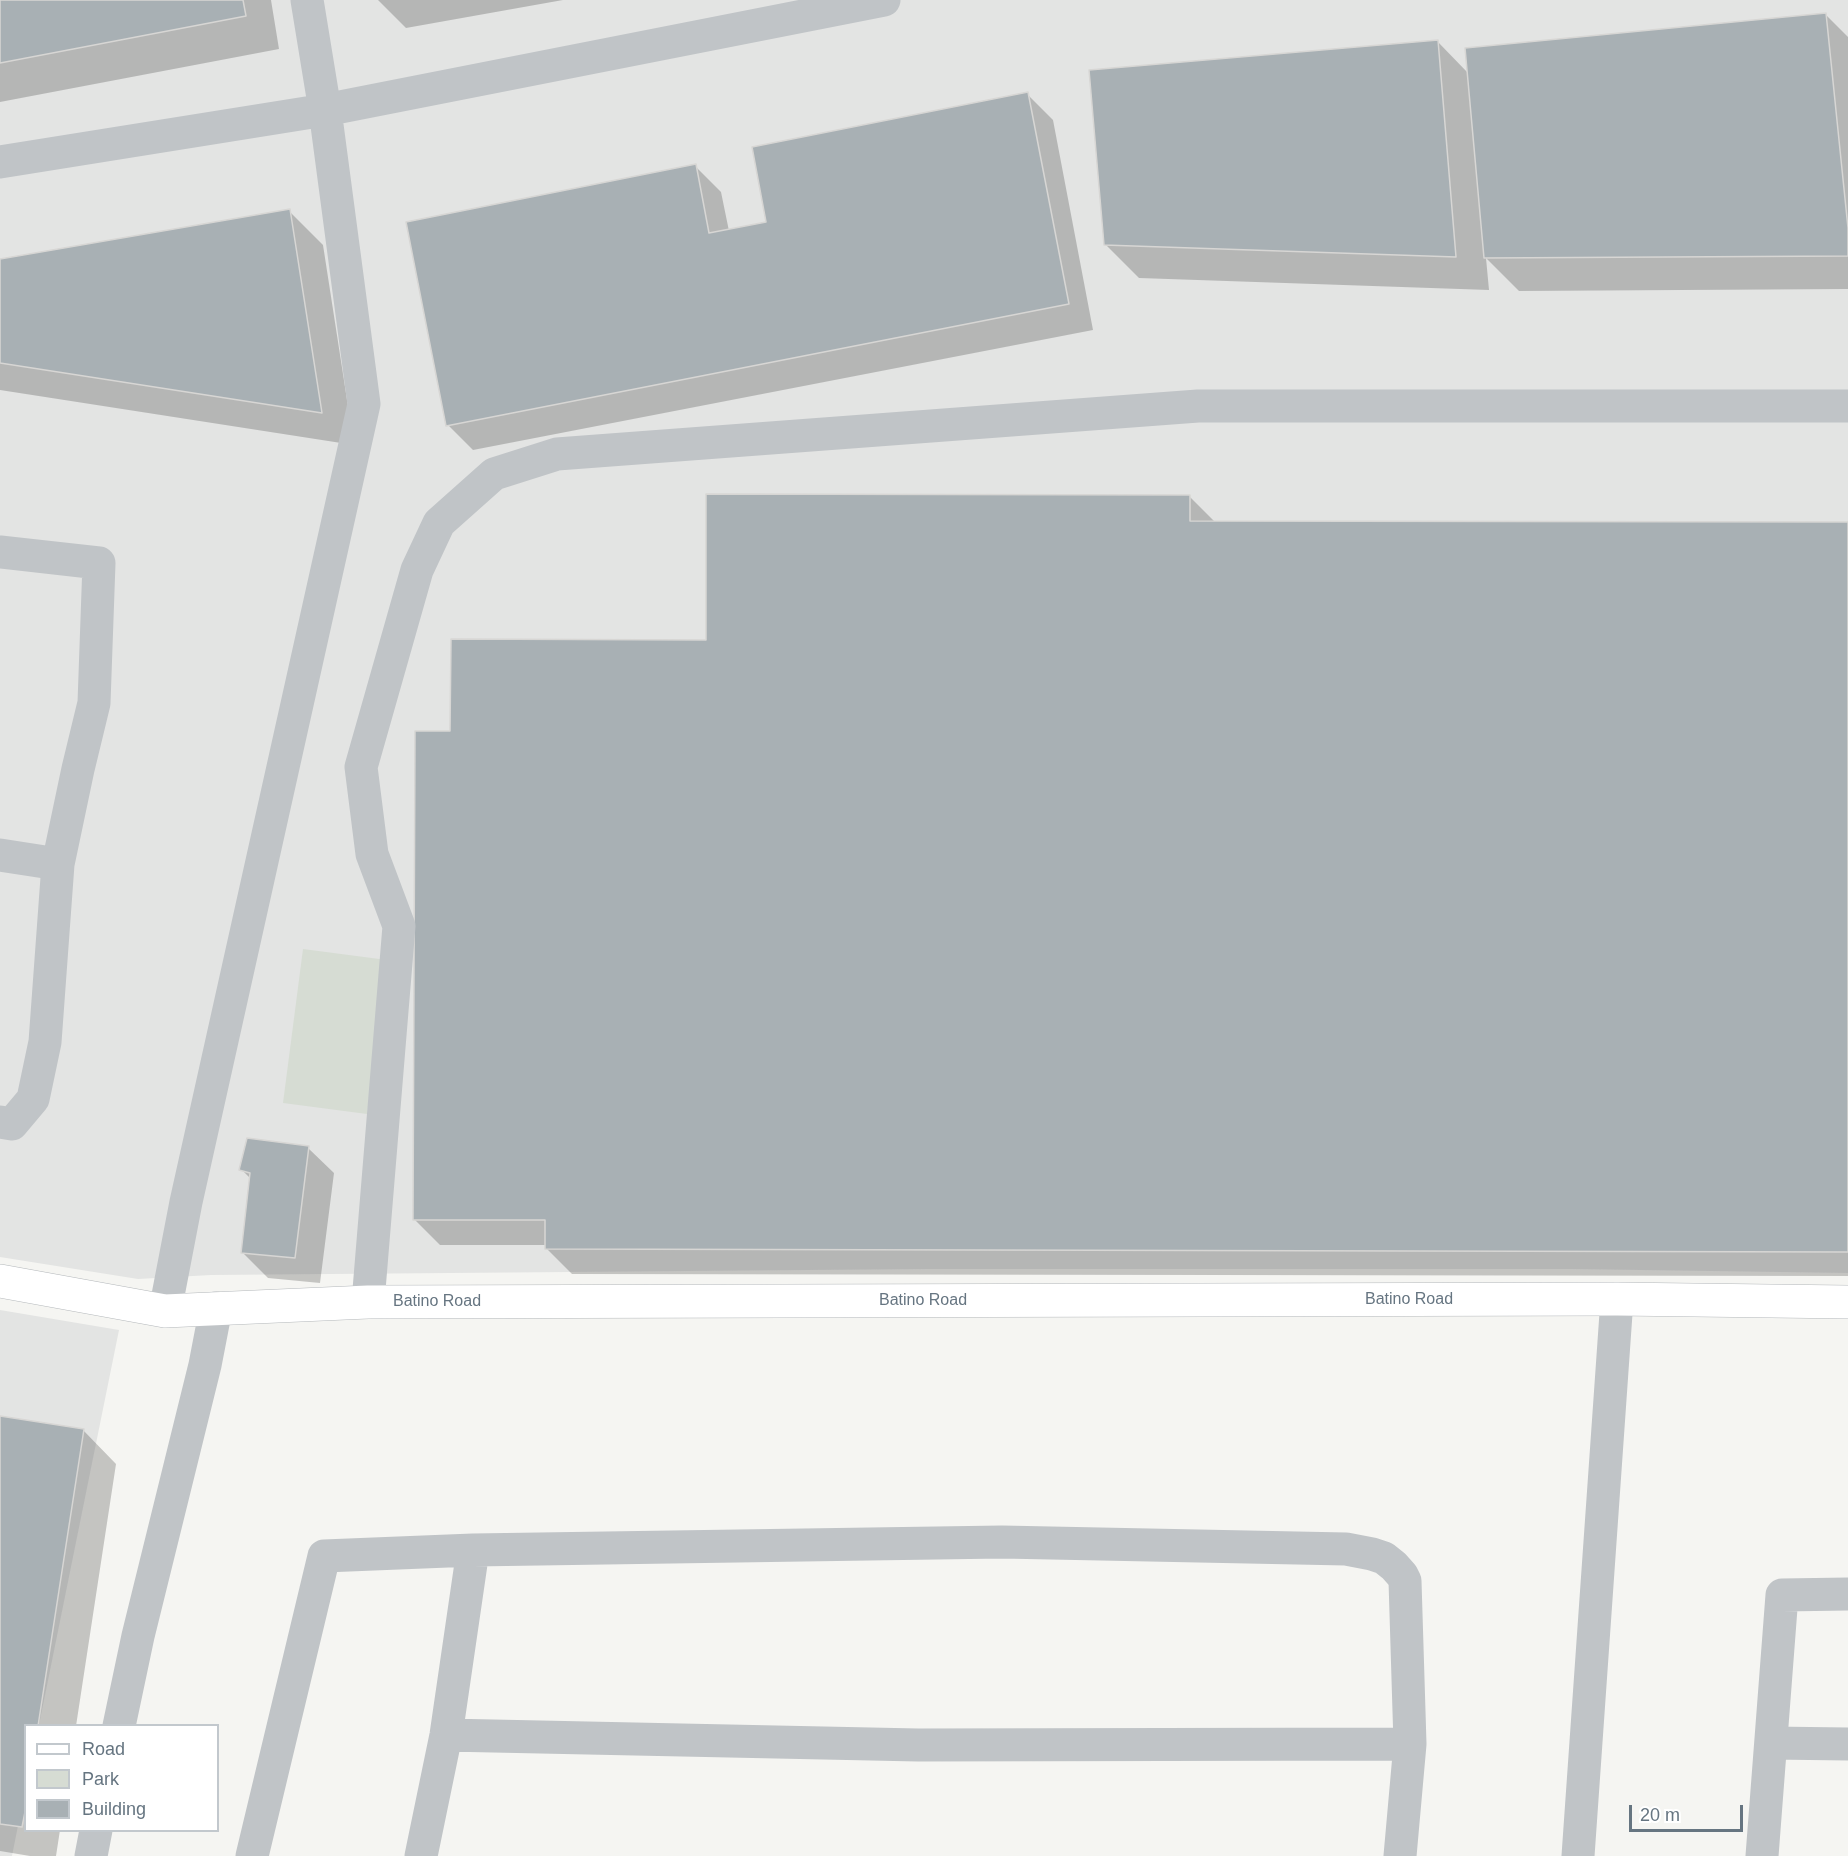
<!DOCTYPE html>
<html>
<head>
<meta charset="utf-8">
<style>
	body { margin:0 }
	#map { position:relative; width:1848px; height:1856px; overflow:hidden; background:#f5f5f2; font-family:Helvetica,sans-serif }
	canvas { display:block }
	.legend { position:absolute; left:24px; top:1724px; width:195px; height:108px; box-sizing:border-box; background:#fff; border:2px solid #c2c8cd; margin:0; padding:8px 10px; list-style:none; font-size:18px; color:#667581 }
	.legend li { display:flex; align-items:center; gap:12px; height:30px }
	.legend b { width:30px; border:2px solid #c2c8cd }
	.scale { position:absolute; left:1629px; top:1805px; width:114px; height:27px; box-sizing:border-box; border:3px solid #667581; border-top:0; padding-left:8px; font-size:18px; line-height:21px; white-space:nowrap; color:#667581; -webkit-text-stroke:4px #fff; paint-order:stroke }
</style>
</head>
<body>
<div id="map">
<canvas width="1848" height="1856"></canvas>
<ul class="legend">
<li><b style="height:8px;background:#fff"></b>Road</li>
<li><b style="height:16px;background:#d6dcd3"></b>Park</li>
<li><b style="height:16px;background:#a8b0b4"></b>Building</li>
</ul>
<div class="scale">20 m</div>
</div>
<script>
const c = document.querySelector('canvas').getContext('2d');
c.lineJoin = 'round';
function fill(path, color) { c.fillStyle = color; c.fill(path, 'evenodd'); }
const toPath = rows => new Path2D(rows.map(r => 'M' + r).join(''));
function stroke(path, color, width, dash) { c.strokeStyle = color; c.lineWidth = width; c.lineCap = dash ? 'butt' : 'round'; c.setLineDash(dash || []); c.stroke(path); }
function write(font, color, halo, rows, align = 'center') {
  c.font = font + ' Helvetica,sans-serif'; c.lineWidth = 6; c.setLineDash([]); c.textBaseline = 'middle'; c.strokeStyle = halo; c.fillStyle = color; for (const [text, x, y, turn = 0] of rows) {
    c.save(); c.translate(x, y); c.rotate((+turn || 0) * Math.PI / 180); c.textAlign = isNaN(turn) ? turn : align; if (halo) c.strokeText(text, 0, 0); c.fillText(text, 0, 0); c.restore();
  }
}
fill(toPath([
	[0,0,1848,0,1848,1273,1571,1269,929,1269,211,1275,138,1279,0,1257],
	[0,1310,119,1330,39,1725,26,1726,25,1791,12,1856,0,1856]
]), '#e3e4e3');
fill(toPath([
	[303,949,387,960,367,1114,283,1103]
]), '#d6dcd3');
fill(toPath([
	[0,0,271,0,279,49,0,102],
	[378,0,563,0,406,28],
	[1826,15,1848,37,1848,289,1519,291,1486,258,1489,290,1139,278,1105,244,1437,41,1468,73],
	[1027,94,1053,120,1093,330,473,450,448,425,695,166,721,192,729,231,768,223],
	[289,211,323,245,354,445,0,390,0,261],
	[1190,497,1215,522,1848,524,1848,1276,572,1274,546,1248,546,1245,440,1245,414,1219,451,733,707,641],
	[308,1148,334,1173,320,1283,268,1278,242,1252,251,1179,241,1169],
	[0,1418,83,1430,116,1464,76,1726,26,1726,26,1830,60,1830,56,1856,30,1856,0,1851]
]), '#0003');
const building = toPath([
	[0,0,243,0,246,16,0,63,0,0],
	[1826,13,1848,228,1848,256,1484,258,1465,48,1826,13],
	[1438,40,1456,257,1104,245,1089,70,1438,40],
	[1028,92,1069,304,446,426,406,222,696,164,709,233,766,222,752,147,1028,92],
	[290,209,322,413,0,363,0,259,290,209],
	[706,494,1190,495,1190,521,1848,522,1848,1252,545,1249,545,1220,413,1220,415,731,450,731,451,639,706,640,706,494],
	[247,1138,309,1146,295,1258,241,1253,250,1173,239,1170,247,1138],
	[0,1416,84,1429,38,1726,26,1726,26,1807,22,1827,0,1824,0,1416]
]);
fill(building, '#a8b0b4');
stroke(building, '#d7d6d4', 1.5);
const major = toPath([
	[0,1281,165,1311,368,1302,1617,1299,1848,1302]
]);
stroke(major, '#b4b8bb', 34);
stroke(toPath([
	[0,162,325,110,884,0],
	[0,552,99,563,94,703,78,769,58,864,45,1042,33,1099,12,1124,0,1122],
	[0,855,58,864],
	[368,1302,399,926,372,854,361,767,417,570,439,523,494,474,557,454,1198,406,1848,406],
	[165,1311,186,1202,364,404,325,110,307,0],
	[119,1726,138,1636,205,1365,216,1308],
	[446,1735,918,1745,1410,1744],
	[1771,1743,1848,1744],
	[91,1856,96,1830],
	[252,1856,324,1556,473,1550,1002,1542,1346,1549,1372,1554,1384,1558,1394,1566,1402,1575,1405,1581,1410,1744,1400,1856],
	[421,1856,446,1735,473,1550],
	[1578,1856,1617,1299],
	[1762,1856,1782,1595,1848,1594]
]), '#c0c4c7', 33);
stroke(major, '#fff', 33);
write('16px', '#667581', '#fff', [
	["Batino Road",1409,1300],
	["Batino Road",923,1301],
	["Batino Road",437,1302]
]);
</script>
</body>
</html>
